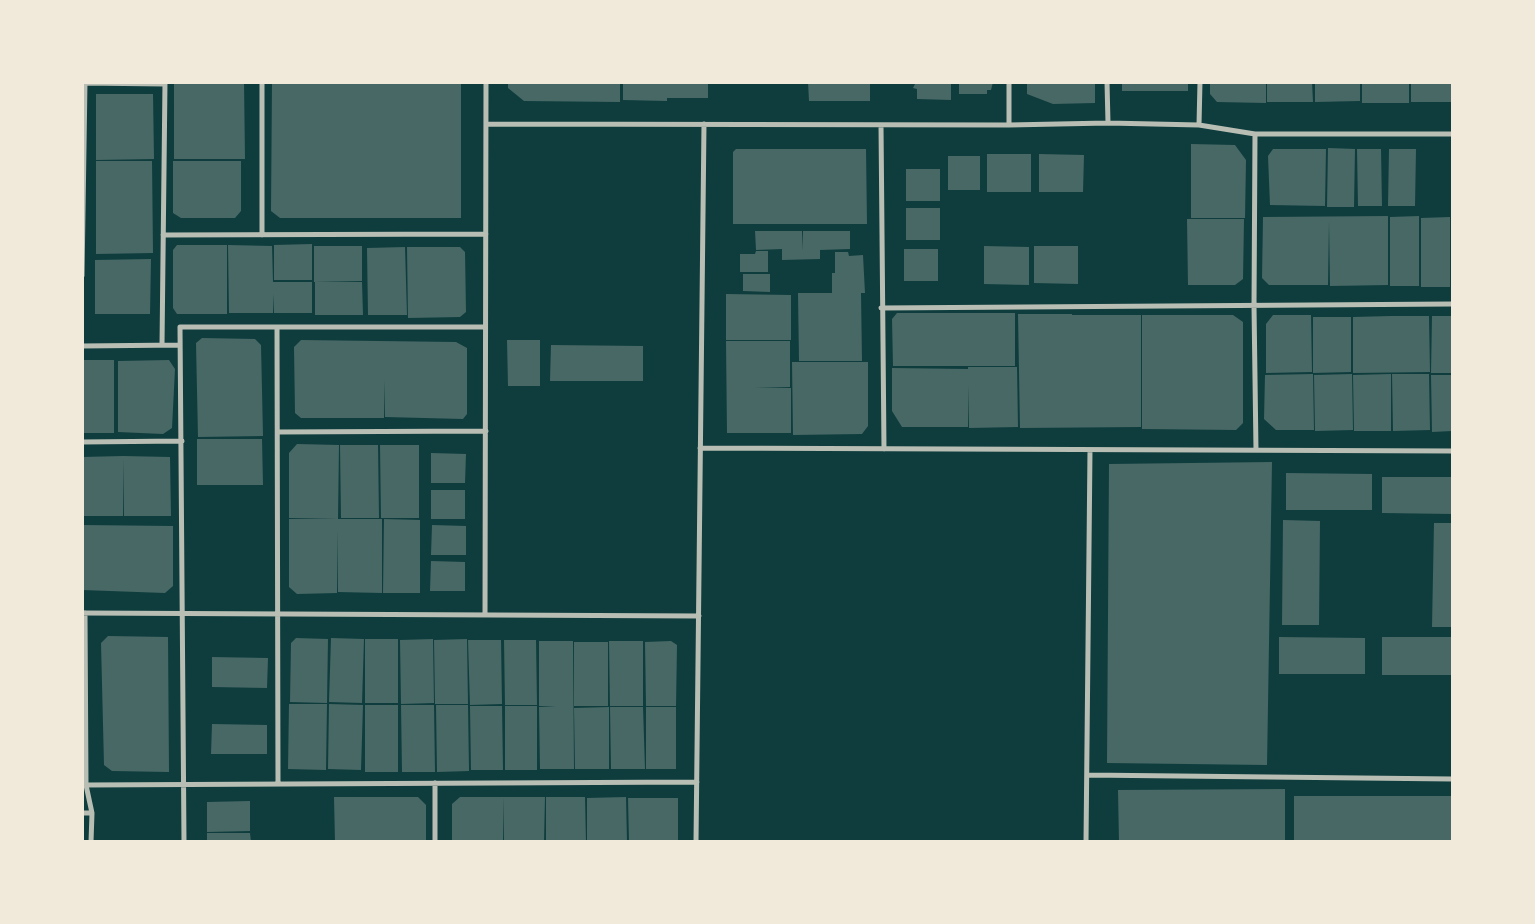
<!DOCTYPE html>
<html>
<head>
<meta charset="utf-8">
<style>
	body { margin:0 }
	#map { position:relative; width:1535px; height:924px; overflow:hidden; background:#0f3d3e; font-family:"Roboto Condensed",sans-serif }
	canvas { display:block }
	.frame { position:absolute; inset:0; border:84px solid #f1e9da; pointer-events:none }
</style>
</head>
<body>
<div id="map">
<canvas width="1535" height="924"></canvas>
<div class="frame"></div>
</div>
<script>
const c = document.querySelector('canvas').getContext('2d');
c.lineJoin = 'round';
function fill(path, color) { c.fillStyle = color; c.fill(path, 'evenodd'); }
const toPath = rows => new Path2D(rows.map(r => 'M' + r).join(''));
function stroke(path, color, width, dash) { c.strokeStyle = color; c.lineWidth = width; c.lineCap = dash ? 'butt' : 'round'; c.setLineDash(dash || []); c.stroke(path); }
fill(toPath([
	[174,82,244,82,245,159,174,159],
	[272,82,461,82,461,218,280,218,271,211],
	[508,82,620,82,620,102,524,101,508,88],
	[623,82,708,82,708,98,667,98,667,101,623,100],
	[808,82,870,82,870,101,809,101],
	[913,82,951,82,951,100,917,99,917,89,913,88,915,84],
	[959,82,993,82,991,90,987,90,987,94,959,94],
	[1027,82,1095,82,1095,103,1053,104,1027,94],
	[1122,82,1188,82,1188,91,1122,91],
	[1210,82,1266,82,1266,103,1217,102,1210,94],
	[1267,82,1312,82,1313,102,1267,102],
	[1315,82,1360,82,1360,101,1315,102],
	[1362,82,1409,82,1409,103,1362,103],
	[1411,82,1452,82,1452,102,1411,102],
	[96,94,153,94,154,159,96,160],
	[1191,144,1235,145,1246,160,1245,218,1191,218],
	[1328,148,1355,149,1354,207,1327,207],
	[736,149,866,149,867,224,733,224,733,152],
	[1273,149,1326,149,1325,206,1270,205,1268,156],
	[1357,149,1381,149,1382,206,1358,206],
	[1389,149,1416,149,1415,206,1388,206],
	[987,154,1031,154,1031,192,987,192],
	[1039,154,1084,155,1083,192,1039,192],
	[948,156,980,156,980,190,948,190],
	[96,161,152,161,153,253,96,254],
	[173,161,241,161,241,211,235,218,181,218,173,213],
	[906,169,940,169,940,201,906,201],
	[906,208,940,208,940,240,906,240],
	[1388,216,1388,285,1330,286,1329,221,1328,285,1269,285,1262,278,1263,217],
	[1419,216,1419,286,1390,286,1390,217],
	[1450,217,1450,287,1421,287,1421,218],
	[1187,219,1244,219,1243,279,1235,285,1188,285],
	[755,231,802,231,803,251,803,231,850,231,850,249,820,250,820,259,782,260,782,249,756,250],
	[312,244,312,280,274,280,274,245],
	[177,245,227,245,227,314,177,314,173,308,173,250],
	[228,245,272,246,273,282,312,282,312,313,274,313,273,294,273,313,229,313],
	[314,246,362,246,362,281,314,282],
	[984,246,1029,247,1029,285,984,284],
	[1034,246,1078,246,1078,284,1034,283],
	[405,247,407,315,368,315,367,248],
	[407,247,460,247,465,252,466,312,460,317,408,318],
	[904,249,938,249,938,281,904,281],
	[756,251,768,251,768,272,740,272,740,254,755,254],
	[835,252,848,252,849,256,863,255,865,293,861,293,862,361,799,361,798,293,832,293,832,273,835,273],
	[151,259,150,314,95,314,95,260],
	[743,274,770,274,770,292,743,291],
	[315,282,362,282,363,315,315,315],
	[726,294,791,295,791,340,726,340],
	[897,313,1015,313,1015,366,893,366,892,319],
	[1018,314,1072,314,1072,333,1072,315,1141,315,1141,427,1020,428],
	[1142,315,1233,315,1243,322,1243,423,1236,430,1142,429],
	[1273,315,1311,315,1312,372,1266,373,1266,324],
	[1391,316,1429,316,1430,372,1353,373,1353,317],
	[1432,316,1452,316,1452,373,1431,373],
	[1313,317,1351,317,1351,372,1313,373],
	[202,338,255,339,261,345,263,436,198,437,196,343],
	[301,340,456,342,467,348,467,414,463,419,385,417,384,380,384,418,301,418,295,413,294,347],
	[507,340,540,340,540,386,508,386],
	[726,341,790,341,790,387,755,388,791,388,791,433,727,433],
	[551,345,643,346,643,381,550,381],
	[82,360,114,360,114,433,82,433],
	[169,360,175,369,172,428,163,434,118,432,118,361],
	[792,362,868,362,868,426,862,434,793,435],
	[968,367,1017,367,1018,427,969,428,968,385,968,427,902,427,892,411,892,368,968,369],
	[1313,374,1314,430,1276,430,1264,419,1265,375],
	[1352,374,1353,430,1315,431,1314,375],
	[1391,374,1391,431,1354,431,1353,375],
	[1392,374,1429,374,1430,430,1393,431],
	[1431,375,1452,375,1452,431,1432,432],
	[197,439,262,439,263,485,197,485],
	[297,444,339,445,338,519,289,518,289,453],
	[340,445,378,445,379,518,341,518],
	[380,445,419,445,419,518,381,518],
	[431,453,466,454,465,483,431,483],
	[123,456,170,457,171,516,124,516,123,459,123,516,82,516,82,457],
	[1272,462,1267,765,1107,763,1109,464],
	[1286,473,1372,474,1372,510,1286,510],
	[1382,477,1452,477,1452,514,1382,513],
	[431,490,465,490,465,519,431,519],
	[289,519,382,519,382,593,338,592,338,530,337,593,297,594,289,587],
	[384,519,420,520,420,593,383,593],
	[1283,520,1320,521,1319,625,1282,625],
	[1434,523,1452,523,1452,627,1432,627],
	[82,525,173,526,173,586,165,593,82,590],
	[432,525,466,526,466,555,431,555],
	[431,561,465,562,465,591,430,591],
	[108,636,168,637,169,772,112,771,104,765,101,643],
	[1279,637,1365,638,1365,674,1279,674],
	[1382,637,1452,637,1452,675,1382,675],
	[296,638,328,639,327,703,290,702,291,643],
	[331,638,364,639,362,703,329,702],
	[365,639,398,639,398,703,365,703],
	[433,639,434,703,401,704,400,640],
	[467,639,468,704,435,704,434,640],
	[468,640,501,640,502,704,470,705],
	[504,640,536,640,537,705,505,705],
	[539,641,573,641,574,769,540,769,539,707,556,706,539,706],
	[609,641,643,641,643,706,610,706],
	[671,641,677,645,676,706,646,706,645,642],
	[574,642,608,642,608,706,574,706],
	[212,657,268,658,267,688,212,687],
	[289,704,327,704,326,770,288,769],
	[329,704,363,705,361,770,328,769],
	[365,705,398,705,398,772,365,772],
	[401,705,434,705,435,772,402,772],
	[436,705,468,705,469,771,437,772],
	[470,706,502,706,503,770,471,770],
	[505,706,537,706,537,770,505,770],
	[609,707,609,769,575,769,574,708],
	[610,707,643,707,645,769,611,769],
	[646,707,676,707,676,769,646,769],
	[212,724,267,725,267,754,211,754],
	[1285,789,1285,842,1119,842,1118,790],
	[1294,796,1452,796,1452,842,1294,842],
	[334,797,418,797,426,805,426,842,335,842],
	[460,797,504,797,503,842,452,842,452,804],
	[504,797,545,797,544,842,504,842],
	[546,797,585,797,586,842,546,842],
	[626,797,627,842,587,842,587,798],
	[628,798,678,798,678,842,629,842],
	[250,801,250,831,207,832,207,802],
	[207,833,250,833,251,842,207,842]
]), '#486865');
stroke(toPath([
	[1107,82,1108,123],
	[83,83,165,84],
	[486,124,1009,125,1108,123,1199,125,1255,134,1452,134],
	[881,125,884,449],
	[1009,125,1009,82],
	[1199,125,1200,82],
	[1255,134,1254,306,1256,450],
	[163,235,486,234],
	[262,235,262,82],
	[82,276,85,82],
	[881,308,1452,304],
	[277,327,278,784],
	[162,345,165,82],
	[82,346,180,345],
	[278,432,486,431],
	[82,442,182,441],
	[700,448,1452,451],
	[82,613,699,616],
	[85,613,86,785,92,813,91,842],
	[485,615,486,82],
	[1087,775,1452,779],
	[435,783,435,842],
	[86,785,697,782],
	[82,813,92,813],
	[184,842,180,327,485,327],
	[696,842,704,124],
	[1086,842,1090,450]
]), '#b8beb3', 5);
</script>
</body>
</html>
